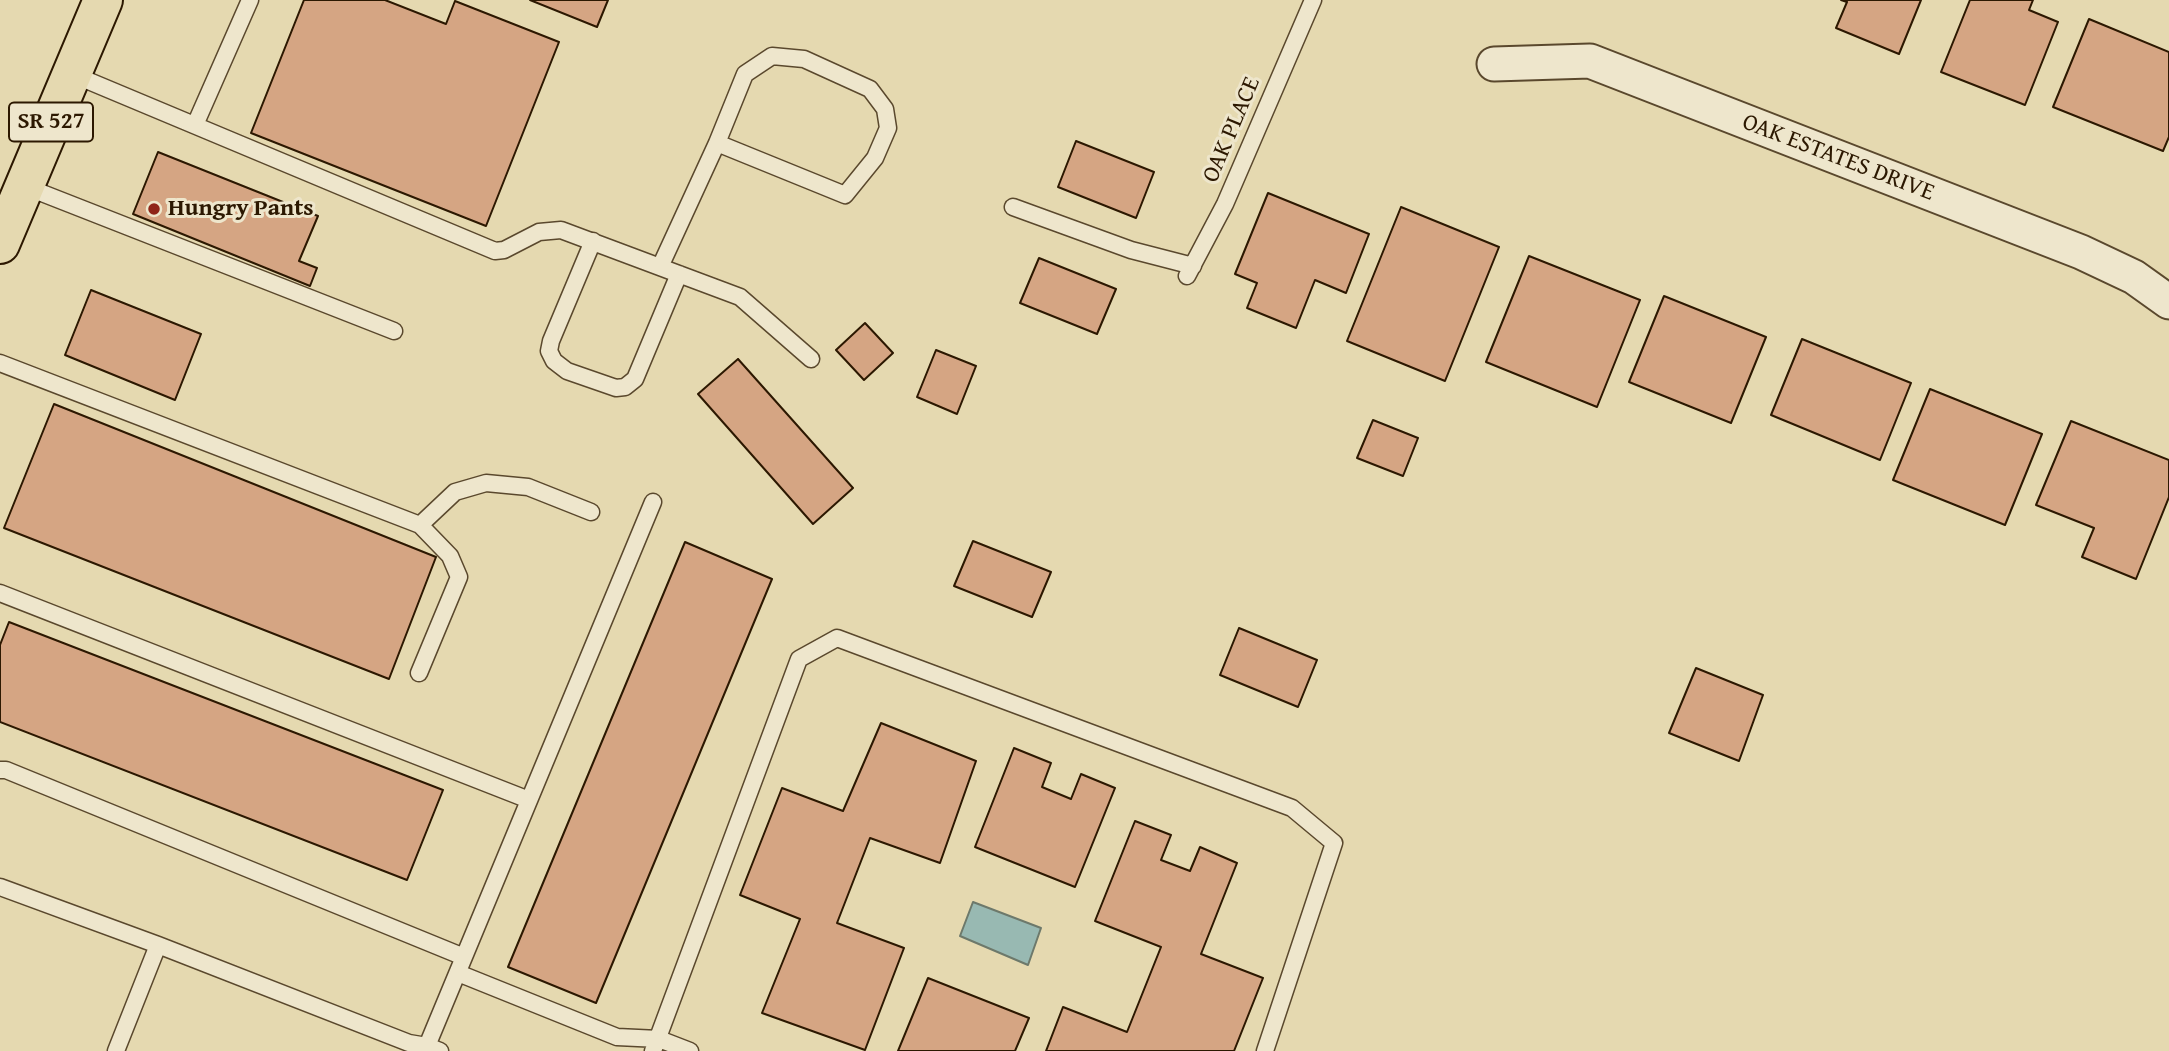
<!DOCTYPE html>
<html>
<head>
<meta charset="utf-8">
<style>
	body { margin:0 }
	canvas { display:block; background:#e5d9b0 }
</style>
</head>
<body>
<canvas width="2169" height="1051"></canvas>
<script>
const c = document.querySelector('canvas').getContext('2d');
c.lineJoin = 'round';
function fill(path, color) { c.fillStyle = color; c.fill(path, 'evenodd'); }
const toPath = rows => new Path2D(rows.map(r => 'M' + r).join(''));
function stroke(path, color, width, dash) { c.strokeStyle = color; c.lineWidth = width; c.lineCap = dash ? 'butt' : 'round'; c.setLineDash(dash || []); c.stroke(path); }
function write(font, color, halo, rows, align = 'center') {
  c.font = font + ' "Gentium Book Plus",serif'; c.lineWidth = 6; c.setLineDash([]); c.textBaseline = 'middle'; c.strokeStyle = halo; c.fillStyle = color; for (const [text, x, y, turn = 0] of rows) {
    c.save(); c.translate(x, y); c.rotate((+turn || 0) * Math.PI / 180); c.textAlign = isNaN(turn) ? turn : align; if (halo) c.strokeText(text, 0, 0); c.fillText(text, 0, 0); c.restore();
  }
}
const water = toPath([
	[973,902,1041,928,1028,965,960,936,973,902]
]);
fill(water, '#98b9b2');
stroke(water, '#6d796b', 2);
const building = toPath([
	[304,0,385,0,446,24,455,1,559,42,486,226,251,133,304,0],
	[530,0,608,0,597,27,530,0],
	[1841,0,1921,0,1899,54,1836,28,1847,2,1841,0],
	[1970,0,2033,0,2029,10,2058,22,2025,105,1941,72,1970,0],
	[2089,19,2169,52,2169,137,2163,151,2053,107,2089,19],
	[1076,141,1154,172,1136,218,1058,187,1076,141],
	[158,152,318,216,299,261,317,268,310,286,133,214,158,152],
	[1268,193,1369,234,1346,293,1315,280,1296,328,1247,308,1257,283,1235,274,1268,193],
	[1401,207,1499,247,1445,381,1347,341,1401,207],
	[1529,256,1640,300,1597,407,1486,362,1529,256],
	[1039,258,1116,289,1097,334,1020,303,1039,258],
	[91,290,201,334,175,400,65,355,91,290],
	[1664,296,1766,337,1731,423,1629,382,1664,296],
	[865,323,893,353,864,380,836,350,865,323],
	[1802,339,1911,383,1880,460,1771,415,1802,339],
	[936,350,976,366,957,414,917,397,936,350],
	[738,359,853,488,813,524,698,394,738,359],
	[1930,389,2042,434,2005,525,1893,480,1930,389],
	[54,404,436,557,389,679,4,528,54,404],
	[1373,420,1418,438,1403,476,1357,458,1373,420],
	[2071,421,2169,460,2169,497,2136,579,2082,557,2094,528,2036,505,2071,421],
	[973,541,1051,572,1032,617,954,586,973,541],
	[685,542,772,579,596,1003,508,967,685,542],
	[9,622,443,790,407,880,0,722,0,645,9,622],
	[1239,628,1317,660,1298,707,1220,675,1239,628],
	[1696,668,1763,695,1739,761,1669,733,1696,668],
	[881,723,976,761,940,863,870,838,837,923,904,948,865,1050,762,1013,800,919,740,895,782,788,843,811,881,723],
	[1014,748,1051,763,1042,787,1071,799,1081,774,1115,788,1075,887,975,847,1014,748],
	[1135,821,1171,835,1161,860,1190,871,1200,847,1237,863,1201,954,1263,978,1234,1051,1046,1051,1063,1007,1127,1032,1161,947,1095,921,1135,821],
	[928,978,1029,1018,1015,1051,898,1051,928,978]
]);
fill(building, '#d5a583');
stroke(building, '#2c1801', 2);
const service = toPath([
	[72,74,495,251,504,250,539,232,561,230,740,297,811,359],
	[195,125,250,0],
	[24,186,394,331],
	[1013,207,1131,250,1193,266],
	[593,241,551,341,549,351,554,361,567,371,616,388,625,387,635,379,679,274],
	[660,267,717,143,745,74,772,56,804,59,870,89,885,109,888,128,875,158,845,195,717,143],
	[1187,276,1225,204,1313,0],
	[0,363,420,525,450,556,459,577,419,673],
	[420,525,455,492,486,483,528,487,591,512],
	[0,593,529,800],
	[0,770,6,770,464,957],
	[0,887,158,945,409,1043,427,1046,440,1051],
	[458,973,617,1037,659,1039,690,1051],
	[427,1046,653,502],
	[116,1051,158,945],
	[653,1051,799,659,837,638,1292,808,1334,843,1265,1051]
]);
const minor = toPath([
	[1494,64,1590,61,2081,252,2134,277,2169,302]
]);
const primary = toPath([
	[0,244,103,0]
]);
stroke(service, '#5a482d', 19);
stroke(minor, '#5a482d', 37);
stroke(primary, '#2c1801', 42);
stroke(service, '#eee6cc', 16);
stroke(minor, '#eee6cc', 33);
stroke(primary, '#e5d9b0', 38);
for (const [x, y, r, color] of [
	[154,209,7,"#8f2418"]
]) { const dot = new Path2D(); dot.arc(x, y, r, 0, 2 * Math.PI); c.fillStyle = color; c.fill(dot); stroke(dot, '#eee6cc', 2.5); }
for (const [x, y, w] of [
	[51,122,84]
]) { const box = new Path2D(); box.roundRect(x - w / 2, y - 19.5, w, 39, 5); c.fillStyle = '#eee6cc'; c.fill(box); stroke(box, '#2c1801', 2); }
write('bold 23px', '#2c1801', null, [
	["SR 527",51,122]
]);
write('24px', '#2c1801', '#eee6cc', [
	["OAK PLACE",1232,130,-67],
	["OAK ESTATES DRIVE",1838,158,21]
]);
write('bold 24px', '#2c1801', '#eee6cc', [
	["Hungry Pants",168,209]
], 'left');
</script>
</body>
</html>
